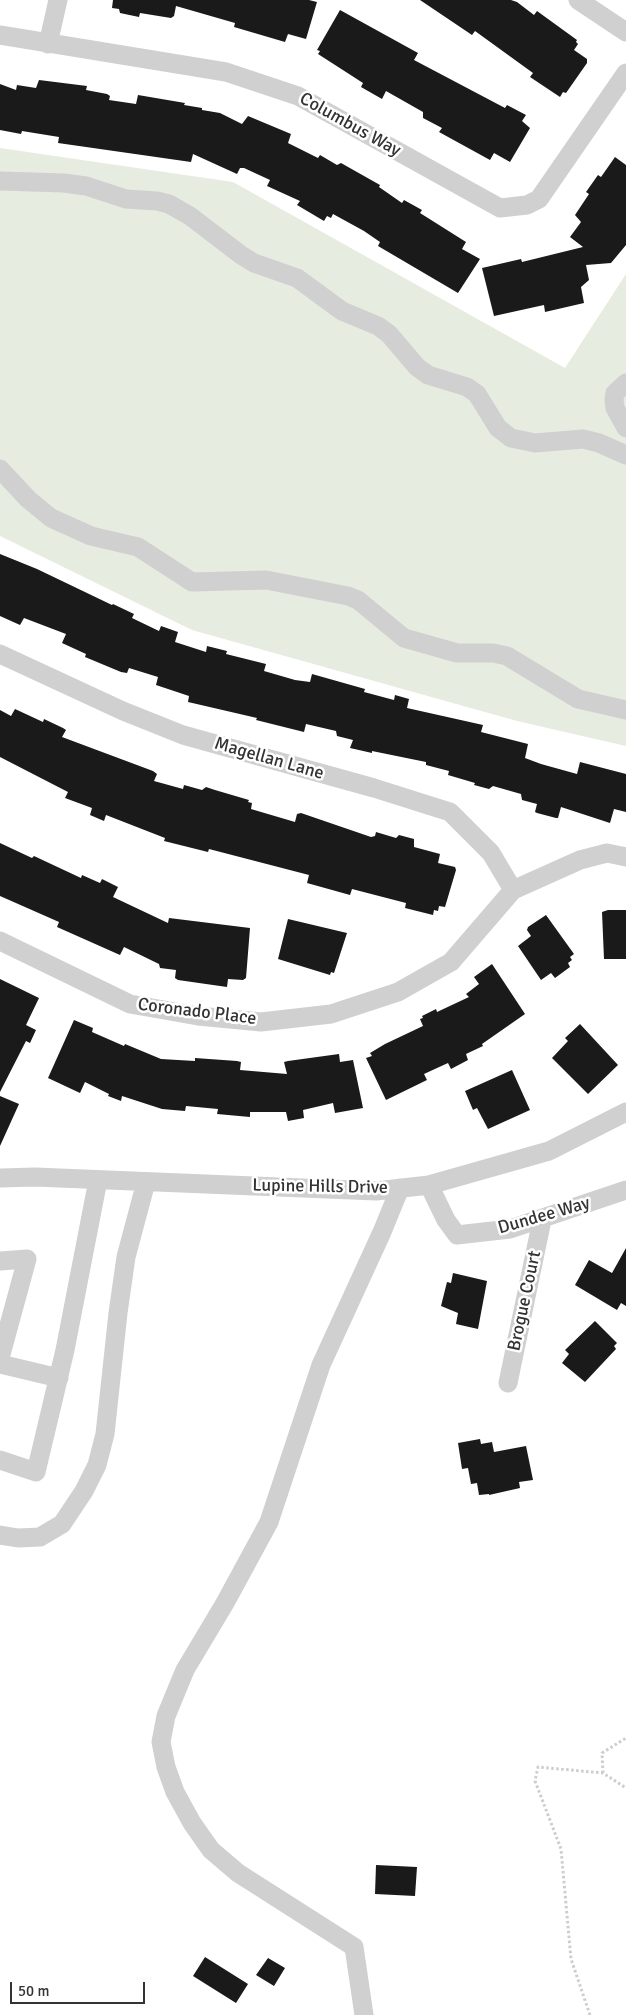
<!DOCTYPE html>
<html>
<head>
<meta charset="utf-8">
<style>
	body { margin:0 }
	#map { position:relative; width:626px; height:2015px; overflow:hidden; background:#fff; font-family:Signika,sans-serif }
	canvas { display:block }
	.scale { position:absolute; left:10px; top:1982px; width:135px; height:22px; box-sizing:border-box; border:2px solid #333; border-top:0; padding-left:6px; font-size:15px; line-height:18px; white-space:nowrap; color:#333; -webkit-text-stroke:4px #fff; paint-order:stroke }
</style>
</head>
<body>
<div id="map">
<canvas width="626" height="2015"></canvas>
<div class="scale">50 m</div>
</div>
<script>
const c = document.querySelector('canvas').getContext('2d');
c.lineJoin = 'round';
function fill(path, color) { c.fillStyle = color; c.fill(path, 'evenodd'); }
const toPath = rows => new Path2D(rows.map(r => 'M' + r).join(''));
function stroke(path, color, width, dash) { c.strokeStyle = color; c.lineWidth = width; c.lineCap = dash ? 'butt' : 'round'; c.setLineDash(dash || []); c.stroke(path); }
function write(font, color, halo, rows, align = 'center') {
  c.font = font + ' Signika,sans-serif'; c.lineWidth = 5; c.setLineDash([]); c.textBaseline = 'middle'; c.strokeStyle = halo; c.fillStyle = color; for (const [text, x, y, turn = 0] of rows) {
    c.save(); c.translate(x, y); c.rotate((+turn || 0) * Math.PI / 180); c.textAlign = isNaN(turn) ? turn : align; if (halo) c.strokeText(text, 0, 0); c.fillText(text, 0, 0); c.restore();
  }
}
fill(toPath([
	[0,148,233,182,565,368,626,274,626,746,517,721,192,630,0,536]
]), '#e6ecdf');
fill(toPath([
	[113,0,309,0,317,2,306,39,288,34,285,42,234,27,235,23,176,6,174,16,171,18,140,13,139,17,120,13,119,9,112,8],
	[420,0,511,0,517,2,534,15,537,11,577,40,576,42,578,44,574,50,587,59,587,63,566,93,563,92,560,97,530,77,533,73,475,31,472,35],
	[340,10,418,53,414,60,505,108,507,105,526,115,522,121,530,128,510,162,494,153,490,160,439,132,442,128,423,118,423,112,386,91,382,99,361,87,363,83,318,54,320,51,317,50],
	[39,80,87,86,86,90,107,94,110,96,109,100,136,104,138,95,185,103,184,105,202,108,202,110,220,113,242,124,248,116,291,134,288,143,318,158,320,155,337,165,341,163,380,185,379,187,402,203,404,200,422,210,420,213,466,242,462,249,480,259,458,293,378,246,380,242,364,231,333,214,331,218,327,216,324,221,297,205,300,201,267,186,270,180,244,168,240,168,237,174,193,154,191,162,58,143,59,137,22,131,21,134,0,130,0,84,16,90,17,85,36,88],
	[615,157,626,165,626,245,611,263,586,265,589,280,581,287,584,303,545,312,544,305,494,316,482,268,521,259,522,262,583,247,570,237,581,222,575,215,589,194,586,192,598,175,601,177],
	[0,554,37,569,112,605,113,604,134,614,132,618,159,631,161,626,178,632,175,642,206,652,207,646,227,651,226,654,266,664,264,671,295,680,310,682,312,674,365,689,364,692,394,700,395,695,409,699,407,708,483,725,481,732,528,744,525,758,541,764,577,774,580,762,626,774,626,812,614,809,610,823,561,807,558,818,556,818,537,813,535,812,537,804,522,800,521,794,493,786,489,789,474,785,475,783,448,775,449,771,426,765,426,762,372,751,372,753,350,748,353,740,337,736,336,731,306,724,304,732,256,720,257,718,188,702,189,696,156,685,158,677,129,668,127,673,121,672,85,657,86,654,62,643,66,634,24,618,20,625,0,616],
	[15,709,43,722,44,719,63,728,66,730,62,737,153,771,157,774,154,781,183,789,184,785,202,790,206,787,215,790,249,800,248,802,252,803,251,809,295,822,297,814,301,813,371,837,375,836,376,832,396,838,399,835,414,839,414,847,440,854,438,863,455,867,456,870,445,907,439,906,438,911,434,910,433,915,405,908,406,903,352,889,350,895,307,883,309,875,209,849,208,852,164,841,165,838,106,815,104,821,90,815,92,808,65,798,68,792,0,757,0,710,11,716],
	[0,843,32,858,34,856,81,878,82,875,100,883,102,879,118,887,113,897,168,923,169,918,250,928,246,978,243,980,228,979,227,987,178,980,175,978,176,970,160,968,159,964,124,947,120,955,57,927,59,922,0,896],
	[608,910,626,910,626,959,604,959,602,912],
	[546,915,574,954,570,957,572,960,568,963,570,967,555,978,551,973,541,980,518,946,531,936,527,930,528,927],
	[288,919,347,933,334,973,331,972,330,975,278,959],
	[492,964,525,1014,482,1044,483,1046,466,1054,468,1060,451,1069,448,1063,424,1074,427,1080,386,1100,366,1058,372,1056,370,1053,385,1044,423,1026,420,1019,423,1018,422,1016,436,1009,437,1012,469,997,466,994,479,984,474,977],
	[0,979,39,998,26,1025,36,1030,30,1043,26,1041,0,1092],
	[74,1020,93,1028,92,1032,124,1046,125,1044,161,1059,195,1061,195,1058,237,1061,241,1062,240,1070,287,1074,284,1062,288,1061,339,1054,340,1062,353,1060,363,1108,335,1113,333,1103,303,1110,304,1118,288,1121,286,1112,250,1112,250,1117,217,1114,218,1109,186,1106,185,1111,162,1109,122,1096,121,1101,108,1096,109,1094,85,1082,80,1093,48,1078],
	[580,1024,618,1065,588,1094,552,1058,568,1041,565,1038],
	[512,1070,530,1110,488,1129,477,1108,473,1110,465,1091],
	[0,1096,19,1104,0,1146],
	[626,1248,626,1306,621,1303,617,1310,575,1285,589,1260,612,1273],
	[453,1273,487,1281,478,1329,456,1324,458,1313,441,1306,447,1282,451,1283],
	[595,1321,617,1343,614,1346,616,1349,585,1382,562,1363,569,1354,565,1350],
	[480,1439,481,1444,492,1442,494,1452,526,1446,533,1480,519,1482,520,1488,489,1495,489,1494,479,1495,477,1483,471,1484,468,1468,462,1469,458,1443],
	[376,1865,417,1867,415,1896,375,1894],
	[205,1957,248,1984,236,2003,193,1976],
	[268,1958,285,1968,274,1986,256,1975]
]), '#1a1a1a');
stroke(toPath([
	[603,1773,602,1753,626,1738],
	[590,2015,571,1959,561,1849,535,1781,538,1767,603,1773,626,1788]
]), '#cdcdcd', 3, [2.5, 2.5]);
stroke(toPath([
	[578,0,626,32],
	[0,35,226,72,298,96,500,208,527,205,539,199,626,73],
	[48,44,58,0],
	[0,181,64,183,86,186,126,199,157,201,169,204,190,216,241,255,254,263,297,278,342,311,378,326,389,334,417,367,428,375,467,387,477,394,498,428,511,438,535,443,583,439,599,443,626,455],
	[626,383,615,393,614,400,615,408,626,428],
	[0,469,28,499,51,518,91,536,138,547,192,582,266,580,348,596,358,600,404,638,457,653,493,653,507,656,578,699,626,710],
	[0,654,123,711,183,735,374,788,450,812,491,853,513,890],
	[0,941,130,1004,198,1016,261,1022,331,1014,398,992,451,962,513,890,580,860,607,853,626,857],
	[0,1178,35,1177,376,1191,429,1185,549,1151,626,1112],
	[429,1185,446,1220,457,1235,510,1229,626,1190],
	[0,1261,27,1259,0,1358],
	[0,1364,59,1378],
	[508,1383,542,1220],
	[0,1460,36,1472,65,1350,98,1180],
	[0,1535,18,1538,40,1537,62,1524,84,1491,97,1465,105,1434,118,1313,126,1257,146,1182],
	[364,2015,354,1947,238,1873,211,1850,192,1823,175,1792,166,1767,161,1742,166,1716,185,1670,225,1603,269,1522,321,1365,382,1232,400,1188]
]), '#d0d0d0', 19);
write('18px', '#333', '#fff', [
	["Columbus Way",350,125,29],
	["Magellan Lane",269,759,16],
	["Coronado Place",197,1012,7],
	["Lupine Hills Drive",320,1187,1],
	["Dundee Way",544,1216,-16],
	["Brogue Court",525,1301,-78]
]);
</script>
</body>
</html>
